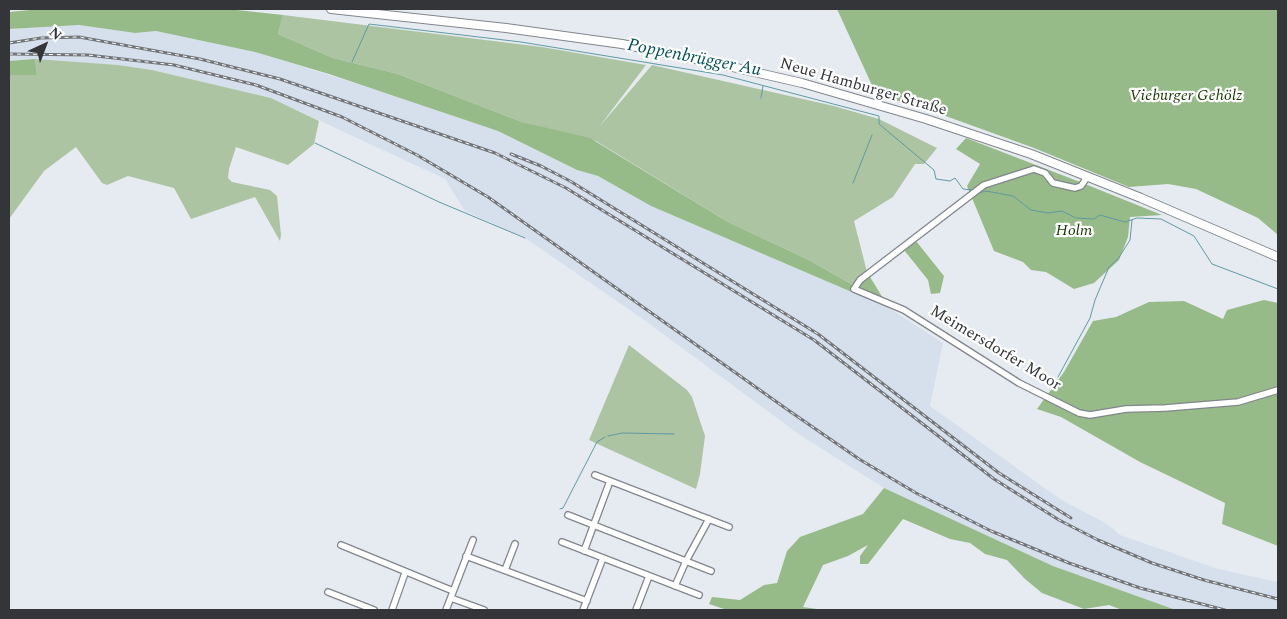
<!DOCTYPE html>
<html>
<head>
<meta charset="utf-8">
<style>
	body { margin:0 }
	#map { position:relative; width:1287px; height:619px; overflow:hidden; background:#e6ebf2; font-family:Spectral,serif }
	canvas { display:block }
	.frame { position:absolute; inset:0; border:10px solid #333538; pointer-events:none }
	.north { position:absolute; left:20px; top:20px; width:50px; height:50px; -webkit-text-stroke:4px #fff; paint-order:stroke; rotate:43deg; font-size:14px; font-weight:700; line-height:20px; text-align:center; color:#333538 }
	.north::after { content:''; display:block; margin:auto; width:18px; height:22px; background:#333538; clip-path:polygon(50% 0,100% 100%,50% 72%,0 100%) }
</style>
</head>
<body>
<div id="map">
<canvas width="1287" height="619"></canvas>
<div class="frame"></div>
<div class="north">N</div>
</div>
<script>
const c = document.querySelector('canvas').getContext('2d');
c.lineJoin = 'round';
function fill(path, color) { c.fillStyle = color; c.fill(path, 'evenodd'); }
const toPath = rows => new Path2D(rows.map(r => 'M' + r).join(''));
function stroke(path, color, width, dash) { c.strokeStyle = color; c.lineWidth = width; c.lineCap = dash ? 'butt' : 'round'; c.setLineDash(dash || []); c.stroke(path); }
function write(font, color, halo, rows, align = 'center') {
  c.font = font + ' Spectral,serif'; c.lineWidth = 4.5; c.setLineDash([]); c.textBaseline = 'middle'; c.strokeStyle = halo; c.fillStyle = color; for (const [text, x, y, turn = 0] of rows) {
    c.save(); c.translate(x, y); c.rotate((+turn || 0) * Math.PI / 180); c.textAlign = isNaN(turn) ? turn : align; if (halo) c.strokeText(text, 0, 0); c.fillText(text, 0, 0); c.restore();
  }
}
fill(toPath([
	[79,25,135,33,156,31,255,52,393,95,498,131,577,170,598,176,651,206,889,308,943,343,930,406,1060,499,1107,524,1120,535,1218,569,1278,582,1278,610,1176,610,1053,566,884,488,800,435,640,317,525,238,465,211,445,179,271,98,152,70,118,65,35,60,9,61,9,29]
]), '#d5e0ec');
fill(toPath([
	[283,15,542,47,646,65,599,127,652,65,834,106,879,119,937,148,924,164,915,164,893,197,854,221,867,272,853,285,809,260,728,222,596,141,522,122,398,74,333,58,278,34],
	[35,59,118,65,152,70,271,98,319,121,314,144,288,165,236,147,229,169,228,178,232,182,270,190,277,196,281,235,280,241,255,197,191,219,174,188,128,176,107,185,102,183,76,147,44,171,9,219,9,75,37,75],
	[629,345,687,390,692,397,705,436,700,474,696,489,589,440]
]), '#acc4a2');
fill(toPath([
	[41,9,228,9,283,15,278,34,333,58,398,74,522,122,590,138,728,222,809,260,853,285,867,272,889,308,651,206,598,176,577,170,498,131,329,74,255,52,156,31,135,33,79,25,9,29,9,12],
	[837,9,1278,9,1278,235,1258,218,1196,189,1168,184,1129,187,1034,148,940,114,876,94],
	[35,59,37,75,9,75,9,61],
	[966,138,1080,182,1162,215,1130,217,1128,237,1119,260,1094,283,1074,289,1046,272,1031,270,1023,262,994,251,967,186,980,164,956,149],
	[916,241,944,276,940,293,931,294,928,280,904,250],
	[1264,300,1278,303,1278,546,1222,524,1225,503,1140,462,1061,417,1037,409,1064,372,1093,321,1116,317,1149,302,1184,301,1223,319,1227,310],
	[884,488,1053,566,1176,610,1122,610,1109,605,1084,609,1042,593,1025,579,1007,560,985,554,970,543,950,539,903,519,868,564,860,564,860,556,868,545,848,556,823,565,803,607,824,610,727,610,709,604,712,597,740,600,764,585,777,583,787,551,800,537,863,514]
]), '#97bb88');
stroke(toPath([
	[352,62,369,24,521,42,723,75,879,116,879,124,934,170,936,179,950,181,955,178,963,189,973,190],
	[761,98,763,86],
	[315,143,439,202,525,238],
	[853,183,872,135],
	[979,193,986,191,1013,196,1031,210,1048,213,1062,211,1076,218,1094,219,1100,215,1125,222,1137,218,1161,219,1194,236,1212,264,1278,289],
	[1058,377,1090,318,1095,300,1109,267,1118,259,1130,240,1132,220],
	[608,436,622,433,674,434],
	[560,509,563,508,597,442,605,437]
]), '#5f9aa1', 1);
const street = toPath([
	[1088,176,1081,186,1075,188,1053,183,1045,173,1034,169,984,185,860,280,854,289,904,310,1019,383,1079,413,1090,415,1126,409,1165,408,1238,402,1278,390],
	[595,475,729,527],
	[568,515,711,571],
	[562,542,699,595],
	[341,545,453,591],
	[584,551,610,481],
	[466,556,587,601],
	[505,570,515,544],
	[675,586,686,561,709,519],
	[328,592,374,610],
	[451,598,484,610],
	[392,610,405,573],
	[446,610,473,540],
	[583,610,603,558],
	[636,610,649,576]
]);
const secondary = toPath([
	[331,9,506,28,622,44,715,63,802,83,926,119,1031,154,1141,198,1278,257]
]);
stroke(street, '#81868c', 8);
stroke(secondary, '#81868c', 10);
stroke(street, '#fff', 5.5);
stroke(secondary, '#fff', 8);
const rail = toPath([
	[9,43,41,38,79,37,200,59,280,79,495,153,566,188,814,340,994,479,1059,520,1098,540,1152,563,1204,580,1278,599],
	[9,54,88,55,174,65,256,85,342,117,417,155,488,197,788,410,859,459,916,493,991,531,1069,563,1140,588,1225,610],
	[511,154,541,166,570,181,818,334,999,473,1071,518]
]);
stroke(rail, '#717478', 3);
stroke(rail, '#fff', 1, [4]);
write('16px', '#333538', '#fff', [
	["Neue Hamburger Straße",863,88,16],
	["Meimersdorfer Moor",995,349,31]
]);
write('italic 16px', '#173902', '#fff', [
	["Vieburger Gehölz",1186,97],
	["Holm",1074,232]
]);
write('italic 18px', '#005057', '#fff', [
	["Poppenbrügger Au",694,59,11]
]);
</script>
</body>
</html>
